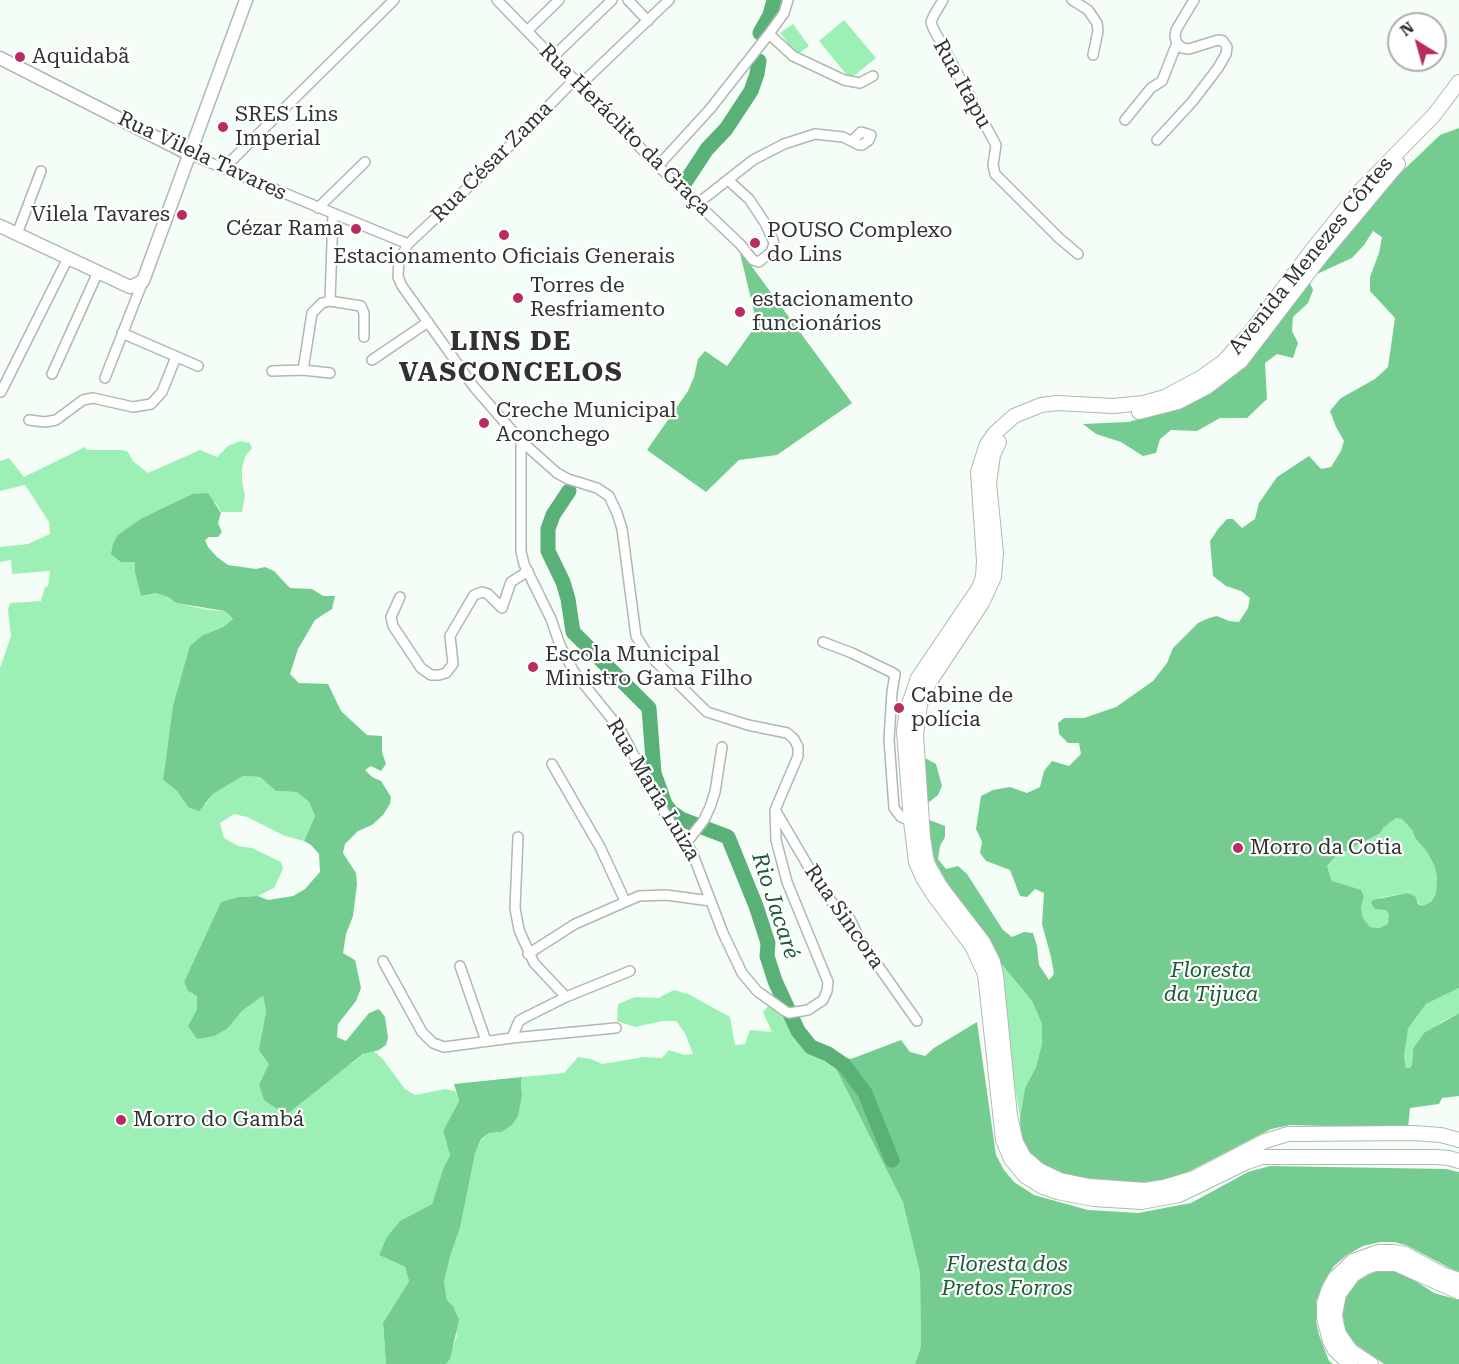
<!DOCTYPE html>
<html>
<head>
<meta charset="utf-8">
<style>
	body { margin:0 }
	#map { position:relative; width:1459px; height:1364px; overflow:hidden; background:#f4fef6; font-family:"Roboto Serif",serif }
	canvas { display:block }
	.north { position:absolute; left:1387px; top:12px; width:60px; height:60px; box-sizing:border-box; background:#fff; border:2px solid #acadad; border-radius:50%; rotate:323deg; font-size:16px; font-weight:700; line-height:24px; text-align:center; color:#303331 }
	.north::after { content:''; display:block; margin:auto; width:21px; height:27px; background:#b82c62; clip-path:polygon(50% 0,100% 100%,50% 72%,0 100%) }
</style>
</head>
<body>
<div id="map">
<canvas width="1459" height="1364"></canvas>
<div class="north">N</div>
</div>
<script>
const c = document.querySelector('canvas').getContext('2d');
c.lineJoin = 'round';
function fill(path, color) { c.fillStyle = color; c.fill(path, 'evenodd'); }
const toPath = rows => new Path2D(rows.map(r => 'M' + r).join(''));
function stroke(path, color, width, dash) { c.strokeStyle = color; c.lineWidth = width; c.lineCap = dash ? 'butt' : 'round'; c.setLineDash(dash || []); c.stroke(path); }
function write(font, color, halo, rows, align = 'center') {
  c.font = font + ' "Roboto Serif",serif'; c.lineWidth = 4.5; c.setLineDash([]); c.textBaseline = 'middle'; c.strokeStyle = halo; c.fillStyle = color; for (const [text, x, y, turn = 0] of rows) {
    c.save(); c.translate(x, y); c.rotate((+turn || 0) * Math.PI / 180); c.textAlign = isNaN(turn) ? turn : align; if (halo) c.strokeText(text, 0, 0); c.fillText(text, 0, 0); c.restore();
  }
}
fill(toPath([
	[844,20,876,58,850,79,819,41],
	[793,24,809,46,797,55,780,33],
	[240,441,250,443,252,448,245,457,242,468,242,482,245,495,242,512,221,512,216,503,192,494,142,518,125,561,135,562,135,573,141,596,156,593,168,597,176,603,209,610,225,611,233,619,223,627,203,635,180,680,173,705,163,780,177,791,188,807,206,804,213,794,243,776,260,777,276,791,297,792,309,802,315,816,304,841,285,836,247,817,234,814,220,823,224,838,238,846,252,848,281,862,283,869,274,888,258,896,238,897,221,902,184,982,188,991,197,996,197,1010,227,1029,242,1011,263,996,266,1011,262,1033,314,1092,364,1054,372,1050,382,1058,405,1089,415,1095,445,1089,455,1091,459,1101,443,1131,450,1155,443,1169,432,1204,400,1221,379,1255,405,1267,409,1281,383,1323,386,1364,0,1364,0,668,11,636,8,610,10,603,41,601,45,587,48,586,50,571,12,574,11,560,0,562,0,547,28,544,50,534,49,522,25,485,0,491,0,461,9,458,24,477,85,447,87,450,123,450,128,452,133,461,148,473,200,450,217,457,228,446],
	[1396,818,1402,819,1412,830,1415,838,1427,852,1434,865,1437,876,1436,893,1431,902,1422,906,1407,893,1379,898,1390,914,1388,924,1379,928,1370,927,1363,918,1361,907,1364,897,1332,881,1327,866,1335,857,1364,842],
	[994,955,1032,1001,1042,1024,1042,1044,1036,1067,1025,1088,1020,1118],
	[1459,988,1459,1013,1441,1022,1413,1049,1412,1064,1410,1068,1406,1068,1404,1055,1405,1041,1408,1029,1417,1017,1426,1004],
	[674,990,688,994,730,1017,735,1045,745,1044,750,1030,772,1032,763,1012,770,1004,798,1020,810,1047,829,1055,903,1201,920,1273,921,1347,915,1364,446,1364,457,1336,453,1306,447,1300,444,1282,450,1257,460,1228,475,1154,481,1140,489,1133,501,1132,522,1095,521,1081,522,1077,564,1073,578,1057,591,1059,602,1064,644,1057,662,1058,669,1050,684,1055,693,1054,685,1033,676,1021,663,1021,635,1027,617,1021,618,1004,635,997,658,998]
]), '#9cf0b5');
fill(toPath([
	[1459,128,1459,988,1426,1004,1408,1029,1404,1055,1406,1068,1410,1068,1412,1064,1413,1049,1424,1033,1459,1013,1459,1096,1442,1098,1439,1104,1410,1108,1408,1128,1290,1125,1271,1129,1182,1175,1153,1183,1126,1185,1071,1178,1039,1165,1021,1141,1020,1118,1025,1088,1036,1067,1042,1044,1042,1024,1032,1001,994,955,962,908,936,863,927,837,923,757,936,764,942,786,938,795,928,803,927,819,945,826,945,837,940,846,938,859,946,869,958,866,967,874,1003,930,1012,937,1024,932,1033,933,1037,946,1039,965,1049,980,1054,974,1051,957,1042,924,1044,893,1035,889,1027,897,1020,896,1010,870,986,861,980,853,982,842,976,829,981,796,993,790,1010,787,1027,793,1040,787,1044,771,1052,761,1069,766,1081,754,1079,743,1068,743,1059,734,1058,723,1064,718,1084,718,1116,707,1153,681,1167,663,1173,648,1198,623,1209,618,1217,616,1229,621,1239,622,1248,608,1250,598,1241,591,1226,586,1213,576,1210,541,1218,529,1227,519,1233,519,1242,528,1255,519,1259,503,1277,477,1309,456,1321,469,1331,467,1341,451,1344,441,1336,427,1330,411,1341,398,1375,379,1388,367,1395,318,1370,291,1370,277,1379,253,1382,237,1373,231,1364,245,1352,258,1317,274,1310,283,1313,290,1308,303,1293,317,1292,331,1298,343,1293,358,1277,354,1265,363,1267,399,1247,418,1220,418,1197,431,1171,430,1160,439,1156,453,1143,456,1121,442,1096,434,1083,424,1128,422,1180,408,1253,356,1332,253,1389,184,1440,135],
	[1396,818,1402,819,1412,830,1415,838,1427,852,1434,865,1437,876,1436,893,1431,902,1422,906,1418,904,1415,896,1407,893,1373,900,1371,903,1375,909,1386,910,1389,914,1388,924,1379,928,1370,927,1363,918,1361,907,1364,897,1361,890,1332,881,1327,866,1335,857,1380,833,1383,828],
	[739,249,852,403,777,455,739,460,706,492,647,450,688,391,694,377,698,359,705,351,727,366,757,324],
	[208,493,221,513,218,523,222,532,218,537,209,537,205,540,208,547,217,557,228,565,256,569,265,567,274,571,290,588,312,589,323,596,335,596,332,609,315,620,298,649,290,674,299,683,328,684,341,711,367,735,382,736,382,752,386,764,381,771,371,766,365,770,372,777,381,781,391,797,390,804,383,815,372,825,358,831,345,844,343,853,356,873,357,884,353,916,346,934,343,953,355,960,361,988,356,1001,338,1024,337,1037,346,1041,369,1013,379,1009,385,1017,388,1038,386,1045,379,1050,363,1054,286,1115,264,1100,259,1085,269,1064,259,1050,266,1011,263,996,242,1011,227,1029,214,1036,197,1039,188,1026,197,1010,197,996,188,991,184,982,221,902,238,897,258,896,268,900,293,896,305,889,320,872,319,854,311,845,304,841,315,816,309,802,297,792,276,791,260,777,243,776,213,794,199,811,188,807,177,791,163,780,173,705,190,646,203,635,223,627,233,619,225,611,176,603,168,597,156,593,141,596,135,573,135,562,121,562,111,554,113,544,118,535,142,518,192,494],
	[977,1022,996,1155,1004,1170,1014,1182,1034,1195,1088,1210,1138,1213,1191,1203,1248,1172,1270,1166,1446,1169,1459,1172,1459,1273,1408,1246,1394,1242,1380,1242,1363,1246,1347,1255,1334,1266,1323,1283,1316,1302,1316,1321,1319,1335,1329,1361,1333,1364,915,1364,921,1347,920,1273,903,1202,829,1055,851,1059,901,1040,910,1052,925,1056,934,1048],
	[522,1077,521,1081,522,1095,518,1116,512,1125,501,1132,489,1133,481,1139,475,1154,460,1228,450,1257,444,1282,447,1300,453,1306,459,1320,450,1359,446,1364,386,1364,383,1323,409,1281,405,1267,379,1255,387,1237,400,1221,432,1204,443,1169,450,1155,443,1131,459,1101,454,1084],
	[1377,1270,1391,1270,1403,1273,1434,1293,1459,1300,1459,1364,1384,1364,1354,1343,1347,1335,1342,1320,1343,1305,1346,1294,1354,1283]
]), '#75cc90');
stroke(toPath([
	[760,33,770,15,774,0],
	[684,184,707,149,726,129,751,91,757,74,759,61],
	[569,491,553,515,548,529,548,551,563,582,568,599,573,632,649,708,654,773,665,804,671,812,681,819,728,837,756,906,768,943,767,956,775,981,798,1031,811,1047,828,1054,844,1065,865,1093,892,1160]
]), '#5ab177', 15);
const street = toPath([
	[497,0,658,166,740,244,753,260,759,262,771,252,774,244,773,240,765,223,749,199,728,180],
	[628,0,648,21],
	[943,0,934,15,931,22,933,28,996,145,993,165,995,174,1059,238,1078,254],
	[1072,0,1088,10,1097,23,1098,31,1093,55],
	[527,31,559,0],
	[769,34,793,56,844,80,860,83,873,76],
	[553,57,612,0],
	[580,85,669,0],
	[1125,120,1151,88,1162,81,1177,43],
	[1157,140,1192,102,1218,68,1226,54,1227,47,1223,41,1218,40,1189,49,1182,48,1177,43,1175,37,1176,30,1194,0],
	[189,154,408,244],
	[658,166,710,109,769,34,784,13,788,0],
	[224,168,394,0],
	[697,204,753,160,784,144,815,134,843,137,859,145,862,145,869,140,871,135,861,132,852,141],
	[318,208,365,162],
	[17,234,41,171],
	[330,301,333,214],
	[122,333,198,366],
	[372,360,428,322],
	[303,370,312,313,322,303,330,301,361,306,364,313,364,337],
	[272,371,303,370,330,373],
	[52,374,98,272],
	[105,378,143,281],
	[1,392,68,258],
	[29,420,45,422,56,420,83,400,93,398,133,407,151,404,162,392,176,357],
	[521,441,521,551,524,564,551,619,560,645,574,672,620,729,660,805,672,825,692,852,723,933,742,973,757,991,785,1011,789,1013,808,1010,823,1000,827,991,828,982,787,882,776,840,775,810,798,756,798,747,794,739,787,733,748,725,707,712,646,652,636,636,622,529,617,513,609,496,597,488,568,479,557,473,521,441,474,387,402,286,398,277,399,261,408,244,479,177,575,79],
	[400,597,391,617,393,626,421,668,431,675,439,675,446,673,453,664,450,636,474,595,482,592,488,594,502,608,511,582,528,571],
	[823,642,852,653,895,674,892,692,889,740,894,808,901,817,911,821],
	[552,764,600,847,625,901],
	[777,813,822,890,836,907,850,919,860,940,917,1021],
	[518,837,515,908,519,930,534,963,566,997],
	[687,842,704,820,710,807,715,792,722,747],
	[528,954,575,924,639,896,666,895,711,901],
	[383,961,422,1032,433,1043,444,1047,512,1038,519,1021,526,1017,566,997,630,971],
	[460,966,486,1041],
	[512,1038,616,1028]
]);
const secondary = toPath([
	[0,58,189,154],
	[0,226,130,287,143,281,246,0]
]);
const primary = toPath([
	[1459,82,1434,115,1358,193,1312,250,1249,334,1223,362,1202,377,1165,397,1143,403,1113,406,1057,403,1041,405,1014,416,995,433,987,444,978,472,984,561,983,577,979,588,918,678,907,710,904,731,911,821,916,862,923,878,933,894,972,946,985,974,1003,1140,1011,1159,1025,1176,1043,1187,1057,1192,1094,1199,1141,1202,1179,1195,1247,1162,1262,1157,1436,1157,1449,1158,1459,1161],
	[1139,412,1178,402,1207,387,1241,361,1322,255,1398,164],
	[999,442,993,455,989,483,996,553,994,577,982,603,929,683,920,704,916,735,923,837,927,863,940,886,983,942,993,962,996,975,1010,1116,1016,1142,1024,1157,1039,1170,1060,1180,1089,1186,1145,1190,1164,1187,1194,1178,1265,1141,1288,1134,1413,1133,1441,1135,1459,1140],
	[1350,1364,1335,1350,1330,1341,1324,1318,1324,1304,1328,1291,1335,1278,1353,1261,1378,1252,1394,1252,1405,1254,1442,1274,1459,1280],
	[1371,1364,1351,1351,1339,1334,1337,1326,1335,1315,1339,1294,1353,1275,1364,1268,1375,1264,1396,1264,1459,1292]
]);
stroke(street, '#afb8b1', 12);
stroke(secondary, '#afb8b1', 15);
stroke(primary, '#afb8b1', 16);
stroke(street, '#fff', 9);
stroke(secondary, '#fff', 12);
stroke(primary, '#fff', 14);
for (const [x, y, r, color] of [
	[20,57,6,"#b82c62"],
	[223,127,6,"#b82c62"],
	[182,215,6,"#b82c62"],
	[356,229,6,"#b82c62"],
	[504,235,6,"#b82c62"],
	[755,243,6,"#b82c62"],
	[518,298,6,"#b82c62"],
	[740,312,6,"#b82c62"],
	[484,423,6,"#b82c62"],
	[533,667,6,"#b82c62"],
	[899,708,6,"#b82c62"],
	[1238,848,6,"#b82c62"],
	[121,1120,6,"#b82c62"]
]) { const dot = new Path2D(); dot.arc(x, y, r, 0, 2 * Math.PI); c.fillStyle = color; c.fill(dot); stroke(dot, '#fff', 2); }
write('21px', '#303331', '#fff', [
	["Aquidabã",32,57],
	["SRES Lins",235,115],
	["Imperial",235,139],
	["Vilela Tavares",170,215,"right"],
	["Cézar Rama",344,229,"right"],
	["POUSO Complexo",767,231],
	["do Lins",767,255],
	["Estacionamento Oficiais Generais",504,257,"center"],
	["Torres de",530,286],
	["Resfriamento",530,310],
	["estacionamento",752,300],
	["funcionários",752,324],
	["Creche Municipal",496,411],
	["Aconchego",496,435],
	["Escola Municipal",545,655],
	["Ministro Gama Filho",545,679],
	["Cabine de",911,696],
	["polícia",911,720],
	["Morro da Cotia",1250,848],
	["Morro do Gambá",133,1120]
], 'left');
write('21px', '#303331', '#fff', [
	["Rua Itapu",962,84,61],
	["Rua Heráclito da Graça",625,130,45],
	["Rua Vilela Tavares",202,156,25],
	["Rua César Zama",492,162,-45],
	["Avenida Menezes Côrtes",1311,256,-51],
	["Rua Maria Luiza",653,790,59],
	["Rua Sincora",844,917,55]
]);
write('italic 21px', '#1d5b35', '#fff', [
	["Floresta",1211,971],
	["da Tijuca",1211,995],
	["Floresta dos",1007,1265],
	["Pretos Forros",1007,1289]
]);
write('italic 22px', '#1e5c35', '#fff', [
	["Rio Jacaré",775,906,72]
]);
c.letterSpacing = '1.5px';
write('bold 27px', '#303331', '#fff', [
	["LINS DE",511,342],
	["VASCONCELOS",511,373]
]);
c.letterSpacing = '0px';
</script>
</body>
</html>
